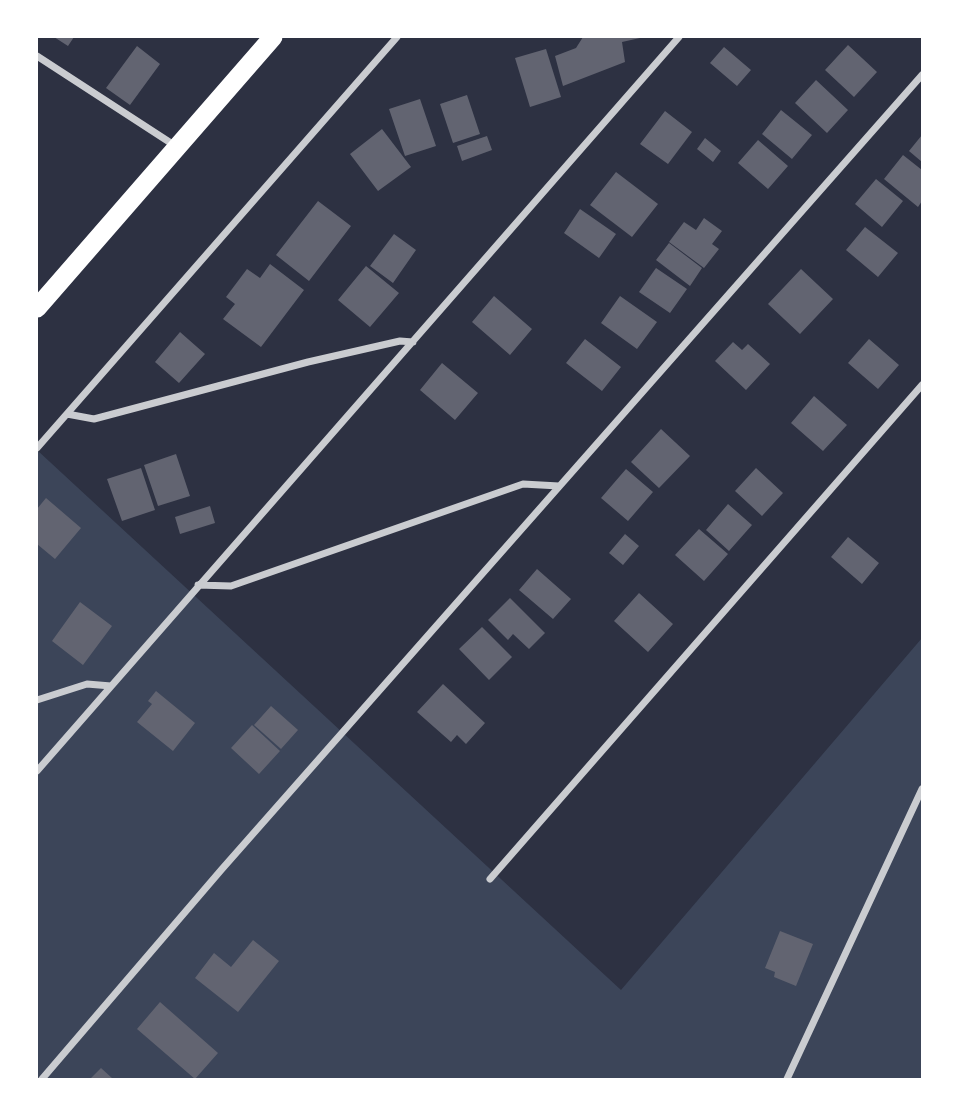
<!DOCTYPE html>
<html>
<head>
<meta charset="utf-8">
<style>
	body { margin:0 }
	#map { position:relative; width:959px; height:1116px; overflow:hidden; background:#2d3142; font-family:Arial,sans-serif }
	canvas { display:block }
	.frame { position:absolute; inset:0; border:38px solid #fff; pointer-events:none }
</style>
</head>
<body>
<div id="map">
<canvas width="959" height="1116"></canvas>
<div class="frame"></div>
</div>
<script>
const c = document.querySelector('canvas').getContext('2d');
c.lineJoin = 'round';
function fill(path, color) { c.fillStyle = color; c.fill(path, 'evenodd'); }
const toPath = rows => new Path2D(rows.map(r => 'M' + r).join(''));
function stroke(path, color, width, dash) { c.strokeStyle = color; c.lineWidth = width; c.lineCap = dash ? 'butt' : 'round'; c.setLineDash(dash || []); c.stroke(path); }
fill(toPath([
	[37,450,621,990,922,638,922,1079,37,1079]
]), '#3c4559');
fill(toPath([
	[54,37,74,37,68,46],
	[583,37,640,37,640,38,622,42,625,62,563,86,555,56,576,48],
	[848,45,877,72,854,97,825,70],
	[137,46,160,64,130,105,106,88],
	[724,47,751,70,737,86,710,63],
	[546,49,561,97,530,107,515,58],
	[816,80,848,110,827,133,795,103],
	[467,95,480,134,453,143,440,104],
	[420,99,436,146,405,156,389,109],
	[781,110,812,135,792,159,762,134],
	[665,111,692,132,668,164,640,144],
	[382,129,411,167,378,191,350,154],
	[922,135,922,162,909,151],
	[487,136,492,150,462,161,457,146],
	[705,138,721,151,713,162,697,149],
	[758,140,788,166,768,189,738,163],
	[903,155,922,170,922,201,918,207,884,179],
	[616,172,658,204,632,237,590,205],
	[876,179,903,201,882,227,855,204],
	[318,201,351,226,309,281,276,255],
	[580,209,616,234,599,258,564,233],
	[704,218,722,231,712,244,719,249,704,268,669,242,684,222,696,230],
	[865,227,898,253,878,277,846,250],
	[394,234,416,250,393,283,370,266],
	[669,243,702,268,690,286,656,260],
	[270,264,304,290,261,347,223,319,235,304,226,297,247,269,260,278],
	[366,266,399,293,370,327,338,300],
	[656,268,687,289,670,313,639,292],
	[801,269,833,299,800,334,768,304],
	[494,296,532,329,510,355,472,322],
	[620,296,657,322,637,349,601,323],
	[180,332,205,354,179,383,155,362],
	[585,339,621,367,602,391,566,363],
	[869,339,899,365,878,389,848,363],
	[733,342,742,350,748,344,770,364,746,390,715,361],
	[442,363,478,393,455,420,420,390],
	[814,396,847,425,823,451,791,423],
	[661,429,690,456,659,488,631,462],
	[176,454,190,496,158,506,144,465],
	[141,468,155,510,122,521,107,479],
	[756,468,783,493,762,516,735,491],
	[626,469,653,492,628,521,601,498],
	[46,498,81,528,55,559,37,544,37,509],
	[728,504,752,525,729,551,706,530],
	[210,506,215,523,180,534,175,517],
	[699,529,728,554,704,581,675,555],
	[625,534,639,546,623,565,609,553],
	[848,537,879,563,862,584,831,557],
	[537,569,571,599,553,619,519,590],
	[639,593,673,624,648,652,614,621],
	[510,598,545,633,529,649,513,634,508,640,488,620],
	[80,602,112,626,83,665,52,641],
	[482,627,512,657,489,680,459,649],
	[443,684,485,723,466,744,457,735,451,742,417,712],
	[156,691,195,723,173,751,137,722,152,704,148,701],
	[271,706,298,730,281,749,254,725],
	[252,725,280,751,259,774,231,748],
	[780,931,813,944,796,986,774,977,775,972,765,968],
	[253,940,279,961,238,1012,195,978,214,953,231,967],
	[160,1002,218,1053,195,1079,137,1029],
	[101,1068,113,1079,90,1079]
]), '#626471');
stroke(toPath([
	[37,56,177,147],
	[67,414,94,419,308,362,400,341,413,342],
	[37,448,397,37],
	[198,585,231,586,523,484,559,486],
	[37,700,87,684,111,686],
	[37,771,679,37],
	[490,879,922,385],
	[42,1079,222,869,922,75],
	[787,1079,922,789]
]), '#caccd0', 7);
stroke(toPath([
	[37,308,273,37]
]), '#fff', 19);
</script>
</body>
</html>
